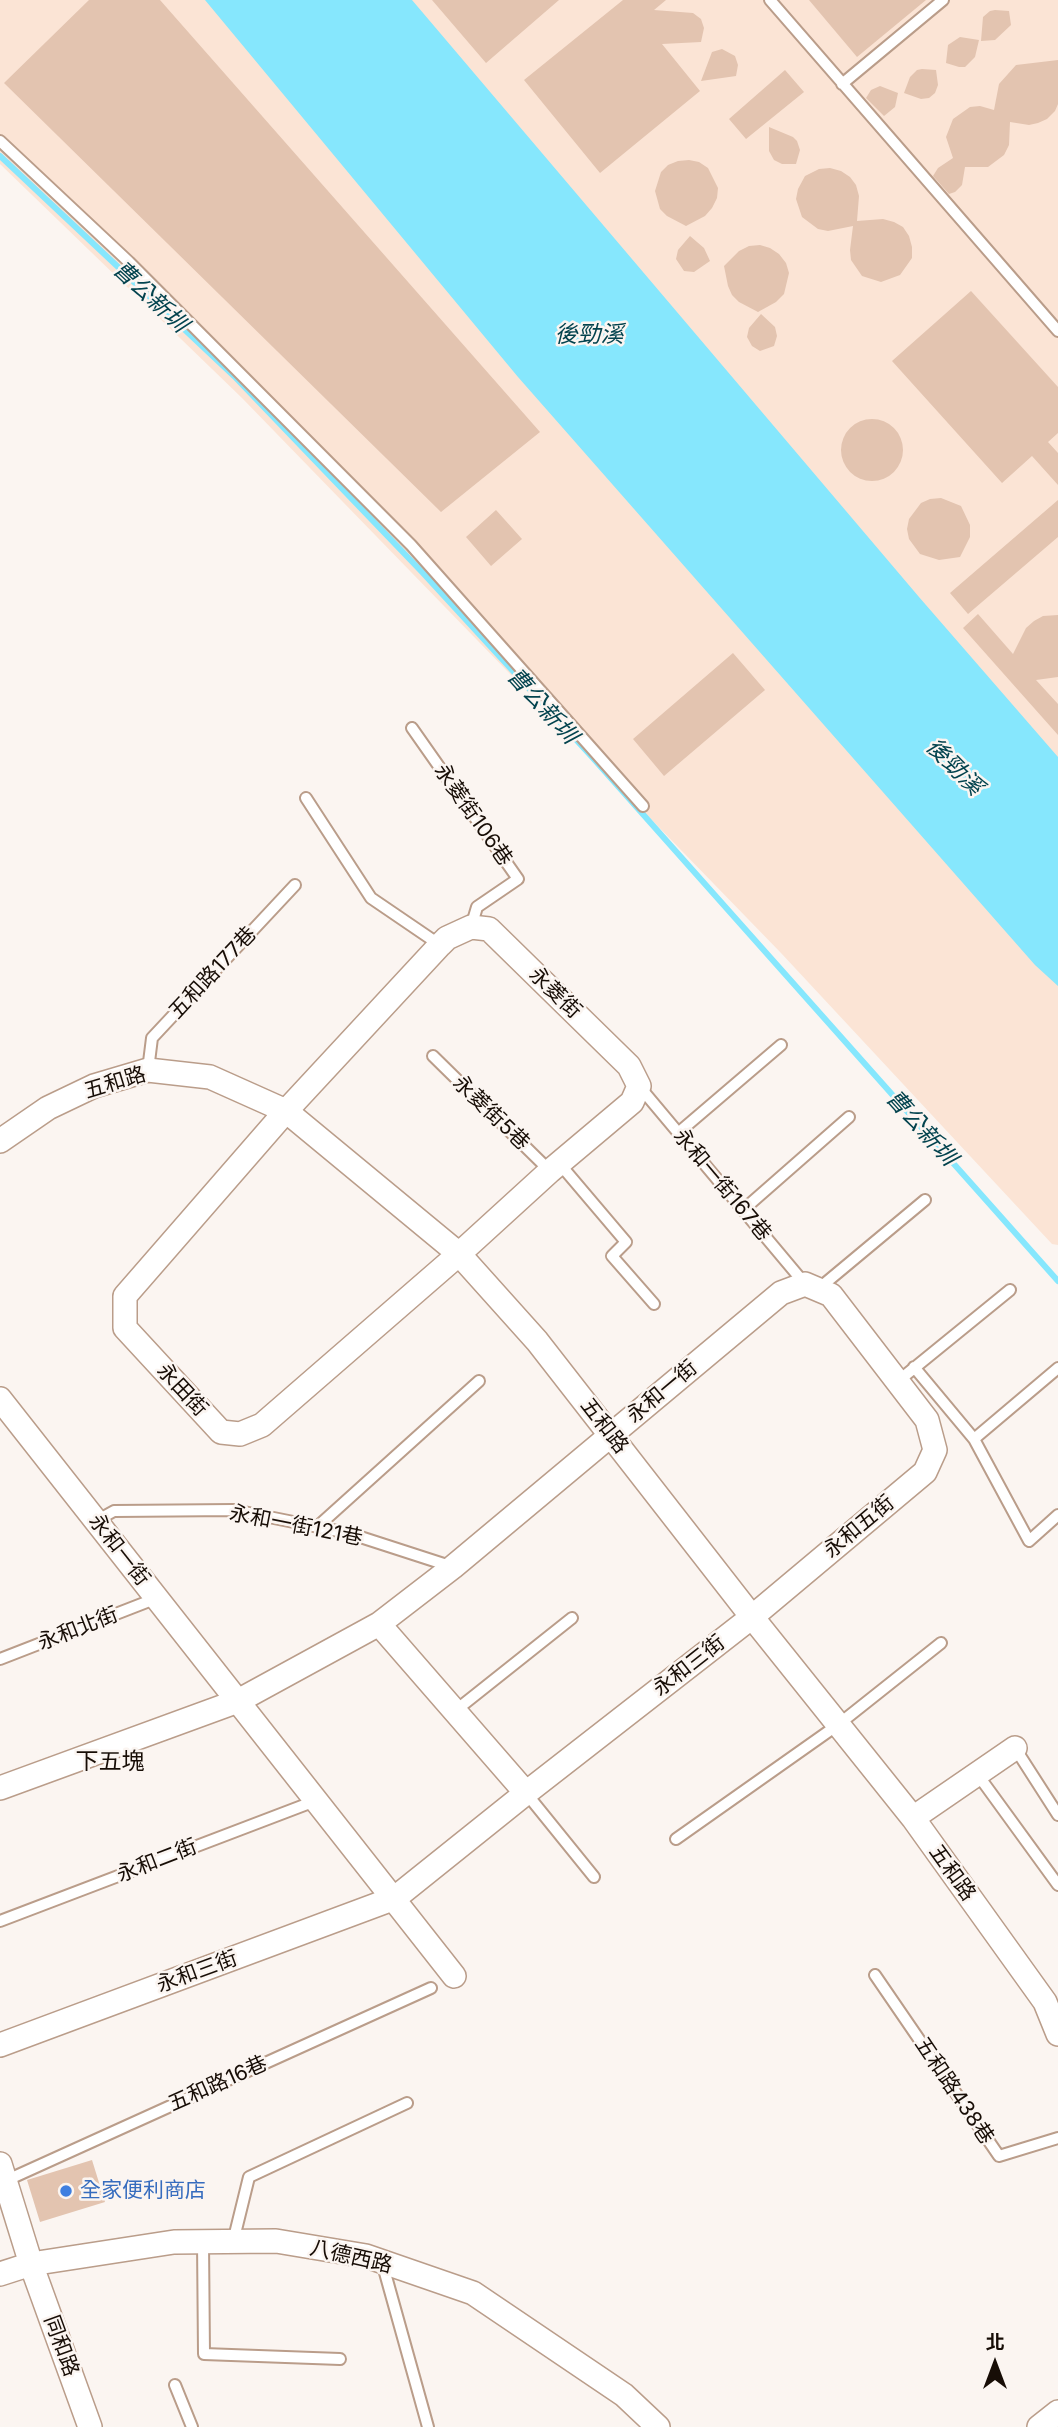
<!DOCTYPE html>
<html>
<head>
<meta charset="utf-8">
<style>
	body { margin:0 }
	#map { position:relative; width:1058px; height:2427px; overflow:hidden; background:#fbf5f1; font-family:Inter,"Noto Sans TC",sans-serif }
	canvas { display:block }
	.north { position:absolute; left:960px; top:2329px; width:70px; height:70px; -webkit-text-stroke:5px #fbf5f1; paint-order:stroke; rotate:0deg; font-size:19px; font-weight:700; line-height:28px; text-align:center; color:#170d06 }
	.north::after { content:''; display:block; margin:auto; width:24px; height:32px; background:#170d06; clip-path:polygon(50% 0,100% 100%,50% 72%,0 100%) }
</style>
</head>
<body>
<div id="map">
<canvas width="1058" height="2427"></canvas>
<div class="north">北</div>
</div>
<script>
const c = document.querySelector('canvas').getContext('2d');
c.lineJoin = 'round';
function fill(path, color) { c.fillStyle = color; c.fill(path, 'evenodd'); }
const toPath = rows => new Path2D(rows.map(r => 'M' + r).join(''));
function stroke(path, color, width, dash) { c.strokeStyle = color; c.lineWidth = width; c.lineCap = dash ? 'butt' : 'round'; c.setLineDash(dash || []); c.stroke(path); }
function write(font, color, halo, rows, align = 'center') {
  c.font = font + ' Inter,"Noto Sans TC",sans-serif'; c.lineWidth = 5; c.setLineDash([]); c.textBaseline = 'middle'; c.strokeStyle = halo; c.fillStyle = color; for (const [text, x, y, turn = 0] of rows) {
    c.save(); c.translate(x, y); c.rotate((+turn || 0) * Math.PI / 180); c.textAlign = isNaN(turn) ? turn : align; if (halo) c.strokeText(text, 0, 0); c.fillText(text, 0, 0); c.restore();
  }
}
fill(toPath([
	[0,0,1058,0,1058,1245,1052,1244,781,953,242,398,0,164]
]), '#fbe4d5');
fill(toPath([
	[205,0,412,0,919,597,1058,757,1058,986,1035,965,518,377]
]), '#86e7fd');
stroke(toPath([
	[0,156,234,376,422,572,592,757,1058,1281]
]), '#86e7fd', 6);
fill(toPath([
	[89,0,160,0,540,432,441,512,4,83],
	[432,0,559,0,486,63],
	[623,0,666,0,654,10,693,13,701,19,704,28,701,42,662,44,700,91,600,173,524,80],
	[809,0,926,0,857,57],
	[995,10,1009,11,1011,25,995,40,981,41,983,17,990,11],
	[960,37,979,40,975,57,965,67,959,67,946,63,948,45],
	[722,49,735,56,738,65,736,76,701,81,712,52],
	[1058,60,1058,104,1055,111,1047,119,1038,123,1029,125,1010,122,1009,145,1004,155,988,167,965,167,962,185,955,192,949,194,933,176,938,168,953,158,946,137,953,119,970,107,980,106,994,110,999,84,1016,65],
	[922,69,936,70,938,85,935,93,929,98,921,99,904,93,910,77,917,70],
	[785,70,804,92,746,139,729,119],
	[880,86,898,93,895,107,884,116,866,98,871,90],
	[769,127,793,137,797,141,800,150,796,164,782,164,774,160,769,151],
	[689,160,699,162,708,168,718,188,717,198,712,208,705,216,686,226,667,216,660,209,655,191,661,172,668,165,678,161],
	[830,168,841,171,850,177,856,185,859,196,857,221,883,219,894,222,903,227,909,236,912,247,912,258,900,275,881,282,862,276,851,260,850,250,853,226,828,231,818,229,802,217,796,199,798,189,805,176,819,169],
	[690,236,704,248,710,261,694,272,684,271,676,259,678,250],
	[760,245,770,248,779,254,786,263,789,273,784,294,776,302,758,312,739,302,732,295,728,286,724,266,739,251,749,246],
	[971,291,1058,387,1058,433,1048,442,1058,453,1058,485,1032,456,1002,483,892,361],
	[761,314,775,327,777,336,774,346,760,351,752,346,747,337,749,328],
	'841 450a31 31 0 1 1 62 0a31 31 0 1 1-62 0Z',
	[941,498,961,506,970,525,970,537,960,557,939,560,920,554,909,539,907,529,909,519,921,503,930,499],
	[1058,500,1058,537,968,614,950,593],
	[496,510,522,539,491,566,466,537],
	[978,614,1013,654,1026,628,1034,621,1043,616,1058,615,1058,677,1036,680,1058,704,1058,735,963,628],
	[733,653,765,690,664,776,633,739],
	[92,2160,105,2202,40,2222,27,2180]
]), '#e3c4b0');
const service = toPath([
	[770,0,1058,331],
	[842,84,943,0],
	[0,141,129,262,411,545,643,806],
	[412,728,518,879,477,907,471,927],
	[306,798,371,898,440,945],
	[433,1056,550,1171],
	[148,1070,152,1038,295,885],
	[639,1086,805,1284],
	[678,1133,781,1045],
	[559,1163,626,1242,612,1256,654,1304],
	[743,1210,849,1117],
	[817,1290,925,1200],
	[914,1367,974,1439,1029,1541,1058,1515],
	[897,1382,1010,1290],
	[974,1439,1058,1368],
	[96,1521,114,1511,234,1510,348,1533,453,1567],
	[317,1527,479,1381],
	[0,1659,157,1598],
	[455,1711,572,1618],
	[1015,1748,1058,1815],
	[978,1775,1058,1885],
	[526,1793,594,1877],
	[676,1839,839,1724,941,1643],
	[0,1921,315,1801],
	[875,1975,999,2156,1058,2138],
	[5,2181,431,1988],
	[203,2242,204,2354,340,2359],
	[233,2242,249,2177,407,2103],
	[382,2262,428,2427],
	[175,2385,192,2427]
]);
const minor = toPath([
	[471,927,489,929,629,1066,639,1086,632,1102,550,1171,459,1254,262,1425,240,1434,221,1432,125,1328,125,1296,286,1111,440,945,447,938,471,927],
	[0,1141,48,1108,94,1086,148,1070,210,1077,286,1111,459,1254,537,1341,752,1617,913,1818,1045,2002,1058,2034],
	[0,1399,454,1976],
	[379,1624,526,1793],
	[0,1788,238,1701,379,1624,453,1567,781,1293,805,1284,831,1295,927,1420,935,1450,925,1472,752,1617,526,1793,395,1898,0,2045],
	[913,1818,1015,1748],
	[0,2164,31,2264,90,2427],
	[0,2274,31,2264,174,2242,276,2241,366,2256,473,2293,624,2395,658,2427],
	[1039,2427,1058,2412]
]);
stroke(service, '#ba9d8a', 14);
stroke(minor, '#ba9d8a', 26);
stroke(service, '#fff', 10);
stroke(minor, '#fff', 23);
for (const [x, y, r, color] of [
	[66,2191,7,"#3f7fe0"]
]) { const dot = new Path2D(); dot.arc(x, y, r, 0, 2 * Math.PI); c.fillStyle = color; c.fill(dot); stroke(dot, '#fbf5f1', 2.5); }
write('21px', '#170d06', '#fbf5f1', [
	["永菱街106巷",473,815,55],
	["五和路177巷",213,973,-47],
	["永菱街",555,993,44],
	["五和路",115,1083,-17],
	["永菱街5巷",491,1113,44],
	["永和一街167巷",722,1185,50],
	["永田街",182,1390,47],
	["永和一街",662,1392,-40],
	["五和路",604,1426,52],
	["永和一街121巷",296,1526,11],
	["永和五街",859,1527,-40],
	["永和一街",119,1550,52],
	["永和北街",78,1629,-21],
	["永和三街",689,1666,-38],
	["永和二街",157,1861,-21],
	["五和路",952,1873,54],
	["永和三街",197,1972,-20],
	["五和路16巷",218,2084,-24],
	["五和路438巷",954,2091,56],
	["八德西路",351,2257,13],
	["同和路",61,2346,70]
]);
write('21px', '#366cbe', '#fbf5f1', [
	["全家便利商店",80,2191]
], 'left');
write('italic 23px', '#03434e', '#fbf5f1', [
	["曹公新圳",150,297,43],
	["後勁溪",589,335],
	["曹公新圳",542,706,48],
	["後勁溪",954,767,45],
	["曹公新圳",921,1128,48]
]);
write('23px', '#170d06', '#fbf5f1', [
	["下五塊",110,1762]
]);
</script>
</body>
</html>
